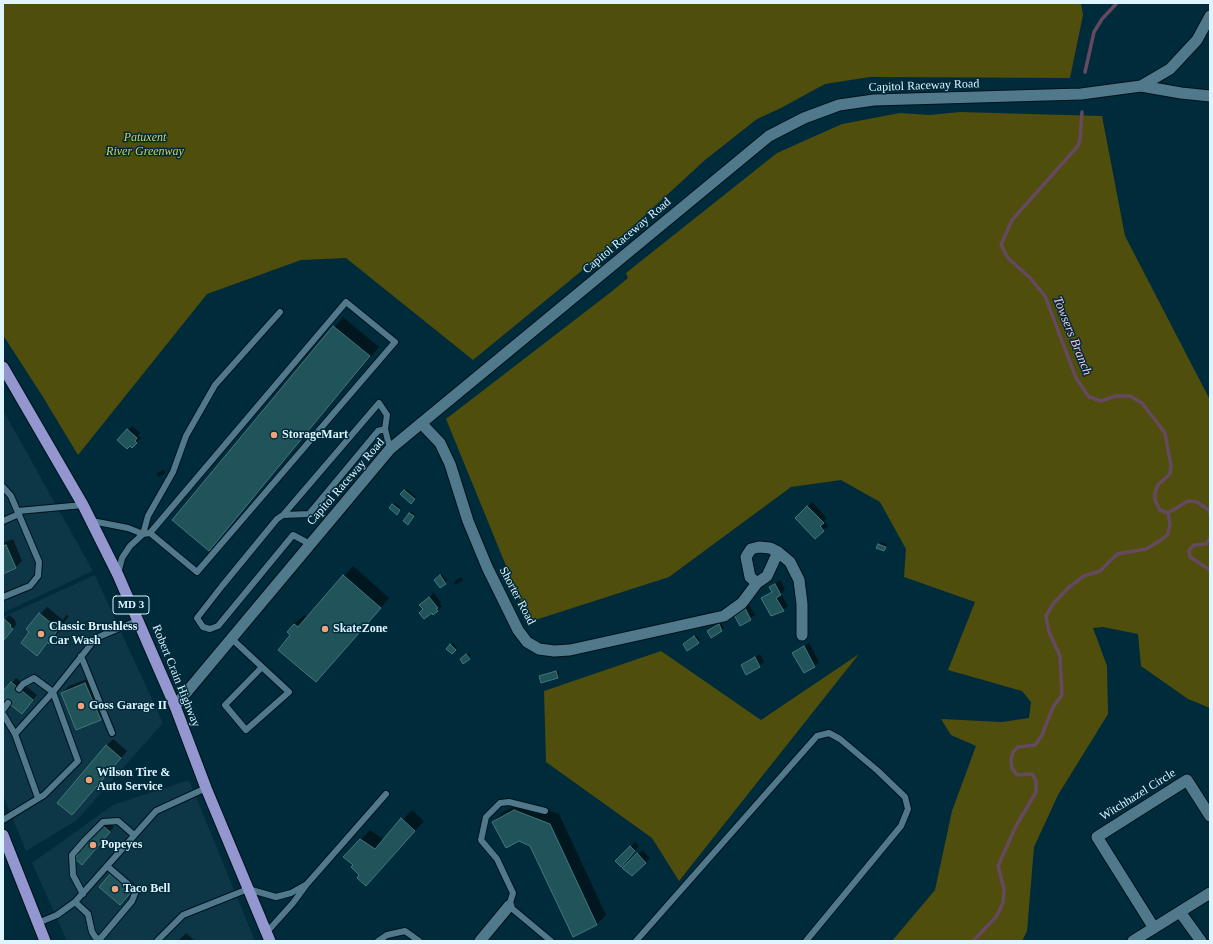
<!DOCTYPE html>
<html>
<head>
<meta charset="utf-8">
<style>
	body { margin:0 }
	#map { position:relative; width:1213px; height:944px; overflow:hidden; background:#002b3b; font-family:"Times New Roman",serif }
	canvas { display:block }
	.frame { position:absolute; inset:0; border:4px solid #def4fe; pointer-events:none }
</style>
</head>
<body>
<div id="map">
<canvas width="1213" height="944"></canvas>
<div class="frame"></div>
</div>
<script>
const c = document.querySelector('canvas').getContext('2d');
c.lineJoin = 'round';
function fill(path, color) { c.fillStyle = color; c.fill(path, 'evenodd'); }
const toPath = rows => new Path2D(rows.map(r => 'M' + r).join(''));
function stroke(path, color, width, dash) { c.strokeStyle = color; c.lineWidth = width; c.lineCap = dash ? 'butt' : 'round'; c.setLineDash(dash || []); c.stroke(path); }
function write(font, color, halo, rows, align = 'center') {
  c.font = font + ' "Times New Roman",serif'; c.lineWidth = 3; c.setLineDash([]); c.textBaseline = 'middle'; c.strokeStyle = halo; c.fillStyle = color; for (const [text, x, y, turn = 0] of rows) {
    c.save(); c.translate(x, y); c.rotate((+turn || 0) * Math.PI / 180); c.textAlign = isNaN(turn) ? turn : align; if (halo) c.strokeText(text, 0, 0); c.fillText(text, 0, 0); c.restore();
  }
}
fill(toPath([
	[3,410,93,571,3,613],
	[95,575,163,723,77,820,26,851,3,795,3,617],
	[189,780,255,941,67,941,32,863,113,805]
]), '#0d3646');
fill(toPath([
	[3,3,1081,3,1083,15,1070,78,870,77,825,84,781,108,757,119,705,160,607,250,473,360,346,258,301,260,207,294,78,455,43,397,3,335],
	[960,112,1102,116,1125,236,1210,400,1210,708,1188,699,1141,666,1138,634,1103,627,1093,628,1107,666,1108,714,1058,795,1034,847,1027,931,1022,941,892,941,935,890,952,811,976,746,951,735,941,719,1002,722,1029,718,1031,702,1022,691,948,670,975,602,904,577,906,549,880,502,841,480,791,487,669,577,529,622,446,419,611,292,628,278,626,273,777,153,842,124,900,113,929,115],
	[661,651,761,720,859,654,679,881,652,838,546,762,544,691]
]), '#504e0c');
fill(toPath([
	[343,317,379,347,209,550,173,520],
	[132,426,140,433,138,436,141,438,132,447,119,440],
	[164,470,165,473,158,477,157,473],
	[407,489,416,497,411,502,402,494],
	[812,502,827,518,824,521,828,526,815,537,797,518],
	[395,503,401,508,397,513,390,508],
	[412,512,415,514,409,522,404,521],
	[13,539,22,561,15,568,3,573,3,543],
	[881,542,887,545,884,550,878,548],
	[353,566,389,598,325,672,292,635,294,624,304,615,308,617],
	[442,574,447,581,440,587,437,578],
	[461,577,463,580,455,585,454,582],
	[780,580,785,589,781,594,788,606,783,610,763,598,772,591,770,588],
	[434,593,441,603,440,604,442,606,437,611,425,600],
	[749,605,755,615,741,625,739,611],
	[47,607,63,620,66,615,69,616,59,629,61,630,37,655,31,632,40,614],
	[9,615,15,620,16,625,4,639,3,621],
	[721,623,724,629,712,636,709,631],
	[696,635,700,640,698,642,686,642],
	[453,643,457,647,452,653,448,649],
	[809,643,819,662,815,666,794,653],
	[469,653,471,656,464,663,463,657],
	[760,654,764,662,759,666,742,665],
	[558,670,559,675,558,677,540,676],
	[92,677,106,712,99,719,62,693,69,686],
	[16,678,37,695,26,708,3,697,3,692],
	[113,739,127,751,72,814,106,746],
	[524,802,559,814,606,915,597,924,573,936,531,845,494,822,503,812],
	[412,810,424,821,366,885,354,865,344,857,370,830,384,840],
	[107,821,114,827,86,859,77,852,87,841,89,842],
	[635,842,639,846,621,865,617,861],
	[642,850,650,858,632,875,623,868],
	[186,933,195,941,178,941]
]), '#0007');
stroke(toPath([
	[1085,72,1094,32,1102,19,1117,3],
	[1082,112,1080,140,1077,147,1012,220,1001,245,1008,258,1030,278,1045,296,1076,378,1089,397,1101,401,1116,396,1130,396,1142,403,1165,433,1171,466,1170,474,1158,485,1155,493,1155,500,1160,510,1168,513,1188,501,1197,502,1209,510,1210,513],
	[1210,538,1206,544,1194,545,1189,550,1190,557,1210,570],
	[973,941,996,917,1003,903,1004,889,998,866,1016,826,1036,792,1036,780,1032,774,1017,775,1012,768,1011,760,1013,752,1018,747,1035,745,1042,735,1053,707,1062,695,1060,656,1049,632,1046,616,1053,604,1068,588,1084,576,1100,571,1117,554,1146,549,1161,540,1168,534,1170,524,1168,513]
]), '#644961', 3.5);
const building = toPath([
	[333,326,370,356,209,551,172,520,333,326],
	[127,429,137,438,135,441,137,443,132,448,130,446,127,449,117,440,127,429],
	[404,490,415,499,411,504,400,494,404,490],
	[392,504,400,510,397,515,389,508,392,504],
	[807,506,824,523,820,526,824,531,815,539,795,518,807,506],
	[409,513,414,516,408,525,403,521,409,513],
	[878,544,886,547,884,551,876,548,878,544],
	[6,545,16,568,3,574,3,546,6,545],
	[343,575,381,608,316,682,278,650,290,635,287,632,294,624,298,627,343,575],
	[440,575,446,584,440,588,434,580,440,575],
	[775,584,781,595,776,598,784,611,771,616,761,598,772,592,769,587,775,584],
	[429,597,438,608,436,609,438,611,433,615,432,613,424,619,419,613,423,609,419,605,429,597],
	[745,608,751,620,740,626,734,615,745,608],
	[39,613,58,629,49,644,48,642,37,656,21,643,29,632,26,629,39,613],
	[4,619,11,625,10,627,13,629,4,640,4,619],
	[719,624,722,631,711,638,707,631,719,624],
	[694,636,699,643,687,651,683,644,694,636],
	[450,644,456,650,452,654,446,649,450,644],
	[804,646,815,667,804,673,792,653,804,646],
	[466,654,470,659,463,664,460,659,466,654],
	[755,657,760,667,746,675,741,665,755,657],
	[556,671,558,678,541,683,539,676,556,671],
	[11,682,33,700,22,714,3,699,3,691,11,682],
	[85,683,101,720,76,730,61,693,85,683],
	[106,745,121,758,72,815,57,803,106,745],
	[514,810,550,824,597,925,573,937,530,846,519,841,506,848,492,822,514,810],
	[401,818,415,831,366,886,357,878,359,875,351,867,353,865,343,857,360,839,375,849,401,818],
	[102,825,110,832,82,865,75,859,78,854,76,852,82,844,84,846,102,825],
	[630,846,635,851,621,867,615,861,630,846],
	[637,853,646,863,632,876,622,868,637,853],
	[111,873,132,891,120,905,99,887,111,873]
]);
fill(building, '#21535a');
stroke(building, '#44767d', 1);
const service = toPath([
	[3,487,11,496,39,562,38,576,30,586,3,597],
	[18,511,83,505],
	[283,515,309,514,378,431,385,429],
	[3,521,19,514],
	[92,521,128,528,143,534,150,533,197,572,395,342,346,302,150,533],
	[310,544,293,535,218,626,210,629,203,627,197,618,222,586,277,519,283,515,379,403,387,415,385,429,390,449],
	[118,574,122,558,130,546,143,534,148,516,173,472,186,436,215,385,280,312],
	[231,638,262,667,289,692,246,730,225,705,262,667],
	[81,656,112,733],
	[19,689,23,684,34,678,53,692,15,734,38,798],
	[3,710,8,703],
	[3,714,15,734],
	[545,811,509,802,500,803,486,817,481,840,497,859,513,893,509,906,551,941],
	[3,820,44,795,78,761,53,692,96,638,139,620],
	[307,884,386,794],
	[83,894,73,875,72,855,85,840,103,822,118,821,134,835],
	[75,902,88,914,92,932,96,938,100,939,132,901,136,891,107,866],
	[38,923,57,915,75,902,156,811,206,788],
	[157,941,183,915,248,889,276,897,291,893,307,884,293,903,266,933],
	[378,941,387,935,405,931,419,941],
	[636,941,817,736,829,733,840,739,878,771,905,797,908,809,901,826,806,941]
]);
const minor = toPath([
	[1141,86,1181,93,1210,96],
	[421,423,440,443,450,464,468,521,487,567,518,630,527,642,539,649,554,651,570,650,724,616,742,603,757,583,750,577,746,557,751,549,759,547,770,548,778,552,790,562,799,580,802,604,802,635],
	[757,583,767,576,778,552],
	[175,706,390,449,769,136,804,118,839,105,874,100,1081,94,1141,86,1170,69,1197,40,1210,16],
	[1180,912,1201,941],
	[1154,928,1097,837,1187,780,1210,816],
	[480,941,509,906],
	[1133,941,1210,893]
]);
const trunk = toPath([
	[3,367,83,505,118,575,175,706,206,788,270,941],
	[3,835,45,941]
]);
stroke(service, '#00121a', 8);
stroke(minor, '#00121a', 13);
stroke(trunk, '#00121a', 13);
stroke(service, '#50798c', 6);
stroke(minor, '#50798c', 11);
stroke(trunk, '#9396cf', 11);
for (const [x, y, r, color] of [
	[274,435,4,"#f0a27a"],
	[325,629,4,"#f0a27a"],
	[41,634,4,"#f0a27a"],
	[81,706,4,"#f0a27a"],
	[89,780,4,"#f0a27a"],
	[93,845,4,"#f0a27a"],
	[115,889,4,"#f0a27a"]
]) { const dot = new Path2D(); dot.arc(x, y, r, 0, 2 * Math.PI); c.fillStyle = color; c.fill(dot); stroke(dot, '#002b3b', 1.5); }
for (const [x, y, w] of [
	[131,605,36]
]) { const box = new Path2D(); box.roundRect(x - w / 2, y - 9, w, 18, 3); c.fillStyle = '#002b3b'; c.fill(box); stroke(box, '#def4fe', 1); }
write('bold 11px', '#def4fe', null, [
	["MD 3",131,605]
]);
write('12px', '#def4fe', '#002b3b', [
	["Capitol Raceway Road",924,86,-2],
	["Capitol Raceway Road",627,236,-40],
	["Capitol Raceway Road",346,482,-49],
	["Shorter Road",517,596,62],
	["Robert Crain Highway",176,676,68],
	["Witchhazel Circle",1138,795,-32]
]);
write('italic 12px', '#d3cf52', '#002b3b', [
	["Patuxent",145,138],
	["River Greenway",145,152]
]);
write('bold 12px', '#def4fe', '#002b3b', [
	["StorageMart",282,435],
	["Classic Brushless",49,627],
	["Car Wash",49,641],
	["SkateZone",333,629],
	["Goss Garage II",89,706],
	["Wilson Tire &",97,773],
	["Auto Service",97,787],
	["Popeyes",101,845],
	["Taco Bell",123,889]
], 'left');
write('italic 13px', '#fcc4e0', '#002b3b', [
	["Towsers Branch",1072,336,68]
]);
</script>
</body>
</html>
